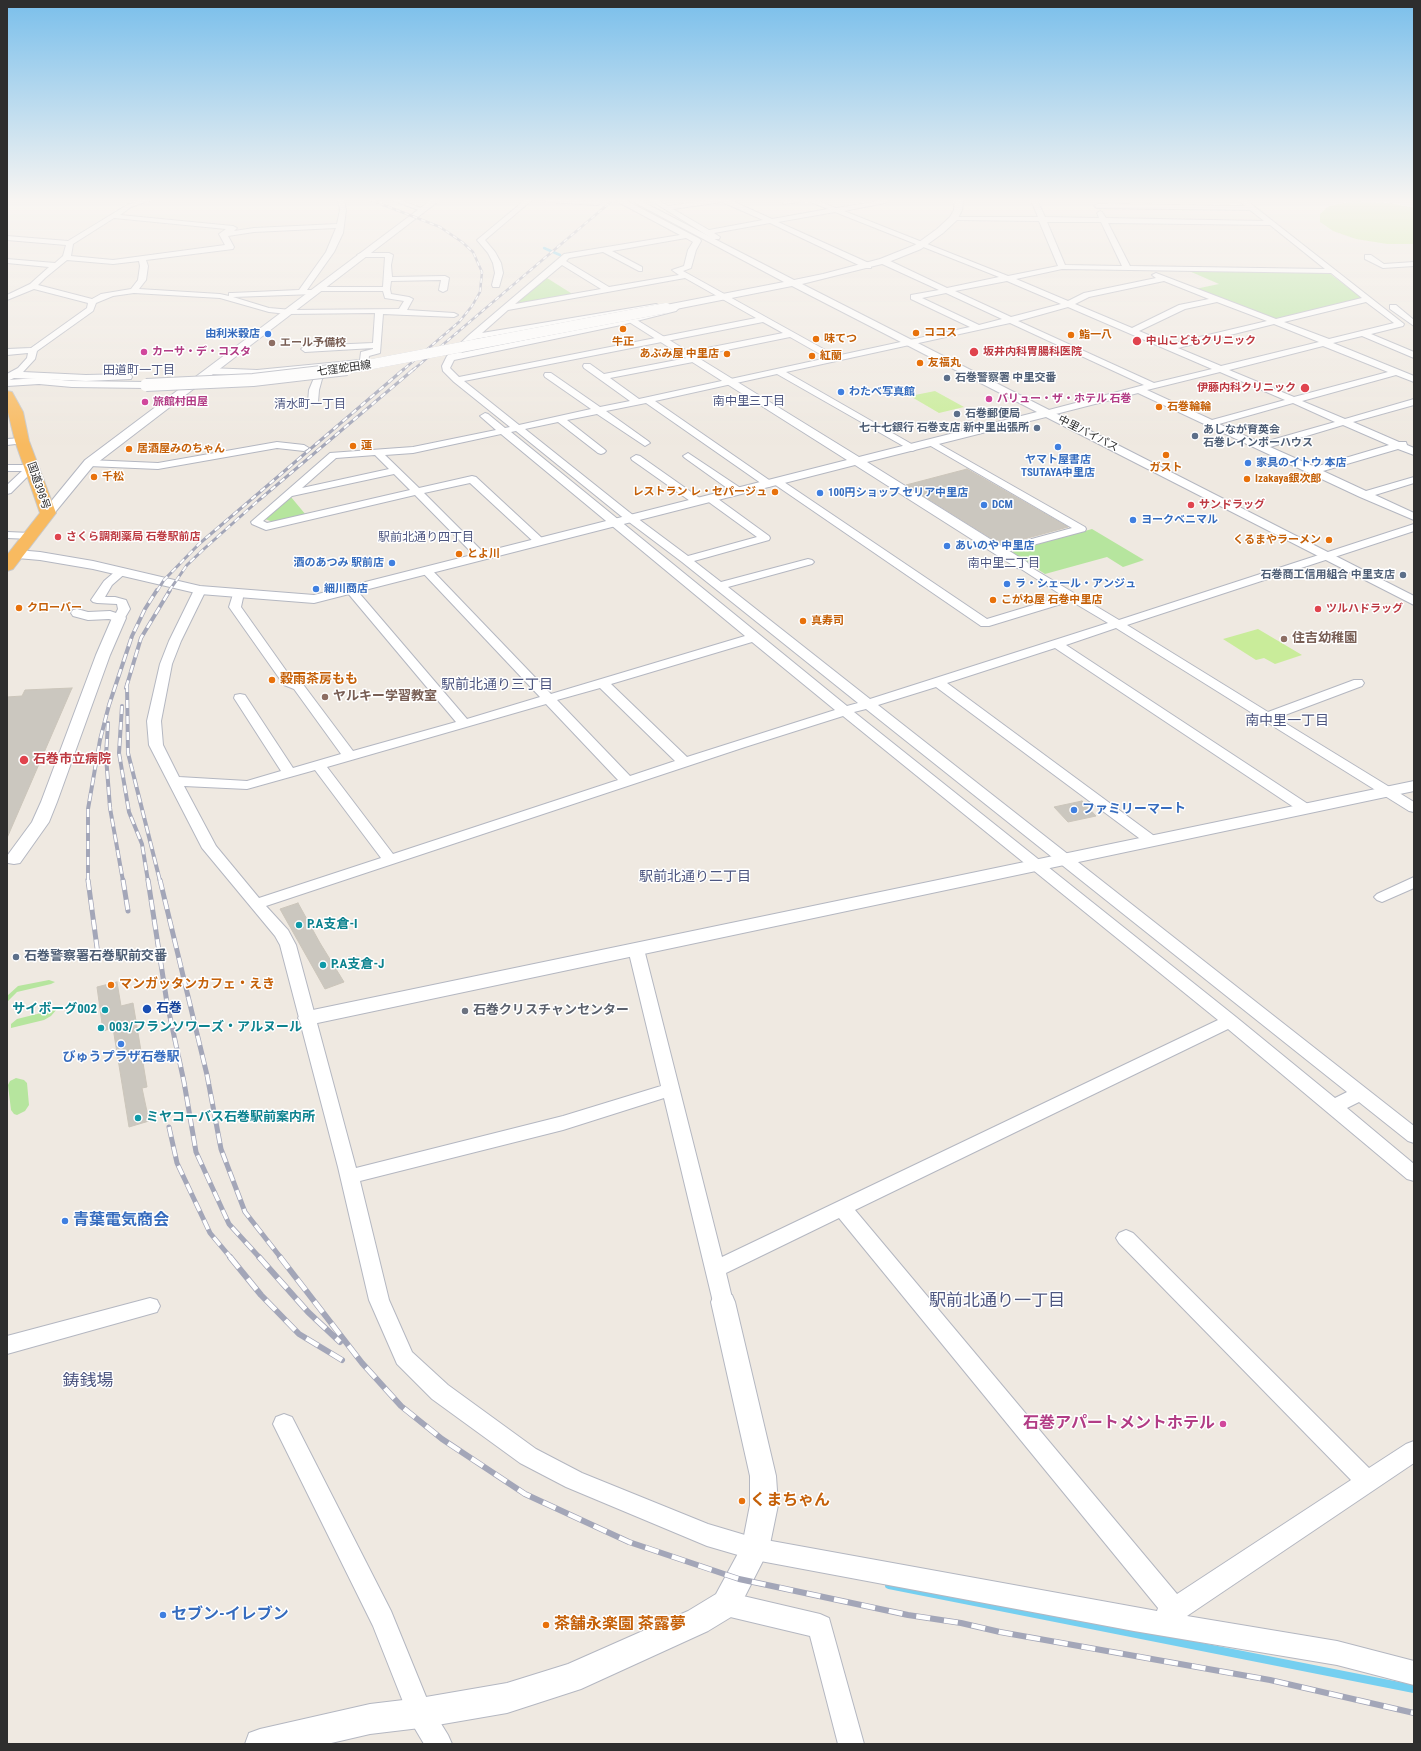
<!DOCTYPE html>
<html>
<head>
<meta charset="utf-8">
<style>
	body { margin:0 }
	#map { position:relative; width:1421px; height:1751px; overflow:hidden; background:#efe9e1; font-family:"Roboto Condensed",sans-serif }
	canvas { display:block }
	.frame { position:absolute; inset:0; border:8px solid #2e2e2e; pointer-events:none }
</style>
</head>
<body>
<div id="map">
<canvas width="1421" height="1751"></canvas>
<div class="frame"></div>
</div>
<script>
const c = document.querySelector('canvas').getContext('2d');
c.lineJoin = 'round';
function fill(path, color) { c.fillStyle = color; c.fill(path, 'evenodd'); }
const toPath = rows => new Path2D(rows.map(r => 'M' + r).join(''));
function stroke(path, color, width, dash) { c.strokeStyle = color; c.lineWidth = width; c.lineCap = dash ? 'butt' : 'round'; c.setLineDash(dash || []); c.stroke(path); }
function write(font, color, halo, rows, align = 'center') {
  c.font = font + ' "Roboto Condensed","Noto Sans JP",sans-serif'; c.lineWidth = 3; c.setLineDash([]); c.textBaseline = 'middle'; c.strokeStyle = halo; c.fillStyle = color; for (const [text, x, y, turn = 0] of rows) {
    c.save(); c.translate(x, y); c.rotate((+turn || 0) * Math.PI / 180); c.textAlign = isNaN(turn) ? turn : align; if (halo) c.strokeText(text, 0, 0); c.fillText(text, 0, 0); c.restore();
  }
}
fill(toPath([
	[1189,271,1329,273,1362,298,1275,320,1195,289,1219,284],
	[547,278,574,295,510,307],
	[291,497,306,515,273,522,265,519],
	[1092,529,1144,560,1123,567,1107,557,1045,574,1013,553,1013,551],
	[49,980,55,982,51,984,17,992,7,1002,7,996,18,986],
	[57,1009,51,1016,44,1020,11,1028,11,1024,17,1019],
	[16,1078,24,1080,27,1083,29,1105,25,1111,17,1115,14,1114,11,1110,8,1085,10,1081]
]), '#b6e59e');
fill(toPath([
	[1354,201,1391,203,1414,208,1414,244,1387,244,1356,239,1333,231,1320,222,1320,214,1329,206],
	[935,391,964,407,939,413,910,396],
	[1258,629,1302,655,1275,664,1264,658,1256,660,1223,639]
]), '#c9ec9a');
stroke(toPath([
	[544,248,560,255]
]), '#75cff0', 2.5);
stroke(toPath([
	[889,1585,1414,1689]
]), '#75cff0', 8);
const building = toPath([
	[967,469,1068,527,1002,545,906,485,967,469],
	[72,688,7,838,7,697,22,696,25,690,72,688],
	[1082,801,1096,816,1068,822,1054,807,1082,801],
	[298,903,320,943,344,982,325,989,280,909,298,903],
	[117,982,121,1006,133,1003,147,1087,142,1088,149,1121,129,1127,113,1028,103,1031,97,987,117,982]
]);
fill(building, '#cbc7bf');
stroke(building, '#cbc5ba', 1);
const minor = toPath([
	[142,200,151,200,131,207,120,215,233,226,237,228,234,231,254,228,337,224,340,210,338,200,344,200,346,210,343,233,334,252,307,290,315,290,315,294,233,297,269,308,292,310,399,309,404,301,385,298,383,291,318,291,314,289,318,287,383,287,385,257,361,257,357,255,361,253,389,253,393,255,391,265,392,277,445,276,449,278,447,290,443,292,439,290,441,280,391,281,390,289,391,294,409,297,413,299,407,310,454,313,458,315,454,317,383,314,380,353,369,356,368,364,329,368,329,370,322,379,319,390,318,402,313,405,308,402,309,390,314,378,320,369,257,376,209,374,205,371,209,368,257,370,360,360,361,352,373,349,373,348,305,352,301,349,305,346,373,343,375,313,287,314,269,312,220,298,134,293,113,296,96,303,93,311,37,351,35,359,23,372,86,375,128,374,131,375,132,377,131,379,86,381,14,378,7,381,7,374,18,368,27,358,28,353,7,355,7,349,31,348,87,308,88,303,34,289,7,300,7,295,30,284,49,267,7,263,7,259,55,263,63,256,66,245,7,240,7,236,68,241,127,205,142,200],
	[114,218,226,229,219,234,225,245,113,260,71,256,73,244,114,218],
	[336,228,326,252,299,290,232,293,229,293,229,296,220,294,139,289,146,280,148,266,146,260,233,249,234,247,228,236,254,232,336,228],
	[67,260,113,264,139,261,140,266,138,280,131,289,101,294,92,299,38,285,45,278,67,260],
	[392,200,400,200,426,210,421,211,392,200],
	[525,200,532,200,485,240,495,252,501,263,503,273,499,287,493,287,492,285,495,273,493,263,488,253,477,240,525,200],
	[544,200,575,200,598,201,601,203,598,205,547,202,544,200],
	[619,200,625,200,700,239,701,241,696,250,691,268,683,271,836,356,970,327,911,299,911,295,939,290,880,263,880,259,886,259,947,288,999,277,835,212,778,222,871,264,871,268,865,268,770,223,714,233,720,237,719,239,713,239,650,200,657,200,668,206,711,200,730,200,772,219,828,209,808,201,783,204,783,202,785,201,815,200,836,208,887,200,885,203,844,211,1008,276,1058,266,1039,221,954,220,952,219,952,217,1038,217,1031,200,1037,200,1045,217,1099,218,1097,213,1100,211,1102,212,1106,218,1264,221,1250,210,1097,208,1094,206,1097,204,1245,206,1239,200,1246,200,1404,324,1403,326,1371,334,1414,352,1414,358,1362,336,1333,343,1414,376,1414,382,1396,375,1302,401,1345,419,1414,399,1414,405,1353,422,1399,442,1406,442,1407,445,1414,448,1414,455,1398,449,1323,471,1366,491,1414,477,1414,483,1375,495,1414,513,1414,520,1360,497,1138,393,1048,416,1045,415,1043,413,1045,411,1144,385,1010,323,786,372,915,446,917,448,915,450,912,451,777,374,655,401,772,482,777,479,781,480,987,619,1063,596,1018,567,1016,565,1018,563,1022,562,1119,620,1414,524,1414,531,1127,625,1268,712,1354,680,1362,680,1364,683,1362,686,1277,718,1414,802,1414,812,1409,811,1116,628,1066,645,1311,806,1313,809,1311,812,1306,813,1301,812,1055,648,947,683,1157,838,1159,841,1157,844,1152,845,1147,844,936,687,878,705,1414,1126,1414,1143,1408,1141,1359,1102,1347,1108,1414,1164,1414,1181,1407,1179,1228,1029,855,1210,1177,1594,1351,1480,1119,1243,1116,1238,1119,1233,1126,1230,1133,1233,1369,1468,1406,1444,1414,1441,1414,1463,1187,1616,1337,1641,1414,1661,1414,1685,1337,1665,1134,1631,755,1560,707,1546,566,1487,520,1463,432,1399,397,1364,369,1300,338,1167,280,945,275,936,202,848,149,745,147,721,160,664,169,641,194,590,196,588,200,587,204,588,206,590,181,641,172,664,161,721,163,745,179,777,247,781,281,771,234,698,235,695,240,694,245,695,293,768,341,754,294,689,284,685,229,607,234,591,242,591,244,593,241,607,292,679,302,683,353,751,456,722,346,591,344,589,346,587,354,587,467,719,540,697,422,572,420,570,422,568,430,568,551,694,745,636,501,434,413,453,385,455,419,488,472,476,476,477,543,539,544,541,543,543,535,543,470,483,424,493,487,556,481,559,477,558,415,495,266,530,252,524,251,522,330,453,413,447,496,430,480,416,485,413,488,414,505,428,510,427,454,382,443,371,442,366,447,356,469,335,564,254,680,235,620,203,619,200],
	[722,202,763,220,709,230,673,209,722,202],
	[1047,222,1101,222,1122,266,1065,265,1047,222],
	[1108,223,1270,225,1325,269,1130,266,1108,223],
	[686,238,693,242,688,250,684,266,672,270,679,275,609,287,566,261,569,258,603,252,639,271,642,271,642,267,612,251,686,238],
	[562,265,601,289,515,304,562,265],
	[1062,269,1331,273,1362,298,1276,319,1156,273,1152,275,1156,278,1084,293,1068,301,1016,279,1062,269],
	[685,278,756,318,459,377,450,368,454,360,621,325,676,311,681,306,677,304,670,307,620,321,461,353,475,339,656,308,660,306,656,304,482,333,508,310,685,278],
	[1007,281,1014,284,1061,304,1011,317,955,291,1007,281],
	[1164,281,1209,299,1179,305,1132,328,1075,304,1089,297,1164,281],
	[946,293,1002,319,979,325,922,298,946,293],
	[1217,302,1267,321,1170,344,1139,331,1185,309,1217,302],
	[1366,302,1394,323,1329,339,1284,322,1366,302],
	[1068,307,1212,369,1154,383,1018,321,1068,307],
	[763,322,783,333,687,352,683,355,687,358,604,374,590,364,584,364,583,366,584,368,630,401,600,407,551,373,545,373,544,375,545,377,591,409,519,425,464,381,763,322],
	[1274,324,1319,342,1221,366,1178,348,1274,324],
	[790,337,827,358,639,399,610,378,693,362,697,359,692,357,790,337],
	[1323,346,1388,372,1294,397,1229,370,1323,346],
	[1220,372,1285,400,1212,420,1147,390,1220,372],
	[646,403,765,486,769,487,774,484,981,626,989,626,1071,601,1108,623,870,699,728,587,812,564,814,562,812,560,808,559,721,582,694,561,769,540,770,538,769,536,714,496,706,496,705,498,706,500,757,537,688,556,629,512,525,429,558,422,598,453,601,454,604,453,606,451,604,449,567,420,597,414,645,446,650,443,648,441,606,411,646,403],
	[1293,403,1335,422,1261,443,1219,424,1293,403],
	[1343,425,1389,445,1315,467,1270,447,1343,425],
	[516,431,621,516,682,562,858,703,847,706,511,432,516,431],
	[375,455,389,469,302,488,336,458,375,455],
	[394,474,410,490,267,523,263,521,292,496,394,474],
	[752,642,835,710,687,757,611,684,752,642],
	[600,688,675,761,630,776,557,700,600,688],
	[546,704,618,780,393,854,327,767,546,704],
	[866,709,1347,1092,1335,1098,1236,1017,854,712,866,709],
	[843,716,1218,1020,722,1257,644,949,642,945,636,944,630,945,628,949,661,1086,563,1116,356,1168,296,945,288,930,266,906,745,747,843,716],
	[315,770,381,858,259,898,216,846,184,786,247,789,315,770],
	[664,1098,713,1302,716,1308,723,1310,730,1308,733,1302,726,1273,839,1218,1158,1608,1157,1611,755,1538,708,1524,582,1473,536,1449,448,1385,412,1352,389,1300,360,1181,563,1130,664,1098],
	[1365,255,1371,255,1384,264,1414,262,1414,266,1383,268,1365,259,1365,255],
	[1390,305,1396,305,1414,320,1414,326,1390,309,1390,305],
	[22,438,25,439,27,441,25,443,7,445,7,439,22,438],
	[932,440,1085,527,1086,529,1085,531,1003,553,995,553,993,551,995,549,1072,528,929,445,927,443,932,440],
	[277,442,304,445,309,448,304,451,277,448,158,469,89,466,84,463,89,460,158,463,277,442],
	[688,453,742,489,743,491,742,493,734,493,685,458,683,456,688,453],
	[636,455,640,456,701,499,702,501,701,503,693,503,632,460,631,458,636,455],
	[7,465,31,465,36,468,11,493,7,494,7,485,22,471,7,471,7,465],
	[7,532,31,533,36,536,31,539,7,538,7,532],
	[122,568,128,571,112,585,105,597,115,597,126,600,130,609,123,621,119,622,109,619,88,620,73,616,71,613,73,610,77,609,88,612,110,611,116,613,118,609,117,604,97,603,93,602,91,600,104,581,118,569,122,568],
	[1414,877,1414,888,1382,902,1377,900,1374,897,1377,894,1414,877],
	[150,1298,157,1300,160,1306,157,1312,7,1354,7,1336,150,1298],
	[284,1414,292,1417,391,1611,429,1704,448,1735,452,1744,424,1744,411,1722,373,1626,273,1424,276,1417,284,1414],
	[726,1592,820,1614,829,1618,864,1744,838,1744,810,1636,726,1616,718,1612,714,1604,718,1596,726,1592]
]);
const tertiary = toPath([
	[431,200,440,200,93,466,52,516,44,516,42,513,44,510,85,460,431,200],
	[630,200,639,200,794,280,823,274,880,259,915,245,937,229,950,217,954,210,955,200,963,200,962,210,957,220,943,233,921,249,886,263,802,284,1414,596,1414,605,1046,417,867,462,1027,562,1029,565,1027,568,1022,569,1017,568,855,465,314,603,200,594,93,569,40,560,17,558,12,557,10,554,12,551,17,550,40,552,93,561,200,586,314,595,847,460,629,322,627,320,632,317,859,457,1037,412,792,286,666,311,663,310,661,308,663,306,666,305,784,282,630,200],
	[39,378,72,381,146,382,151,385,146,388,72,387,39,384,7,386,7,380,39,378],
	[119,614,124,615,126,618,110,655,57,802,49,822,20,863,14,864,8,863,7,856,32,822,41,802,96,655,112,618,114,615,119,614],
	[1414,781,1414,791,308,1025,301,1023,298,1018,301,1013,308,1011,1414,781],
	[723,1292,732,1295,735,1302,776,1476,778,1505,769,1549,736,1614,708,1631,581,1689,507,1713,420,1728,370,1734,327,1744,245,1744,249,1733,260,1729,370,1704,420,1698,507,1683,568,1664,688,1611,716,1594,742,1546,750,1505,750,1476,711,1302,714,1295,723,1292]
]);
const trunk = toPath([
	[7,391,12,392,23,412,29,441,56,513,13,569,7,571,7,555,40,513,15,441,7,408,7,391]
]);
stroke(minor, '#b4b7c1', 2);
stroke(tertiary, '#b4b7c1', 2);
stroke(trunk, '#c9c9c9', 2);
fill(minor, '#fff');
fill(tertiary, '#fff');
fill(trunk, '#f8ba60');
const railFar4 = toPath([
	[371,200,440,227,462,242,473,252,482,272,480,292,472,306,459,322,403,370],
	[413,370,613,200]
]);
const railFar3 = toPath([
	[157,591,164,580,199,544,404,369],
	[169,591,187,565,205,548,259,500,414,369]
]);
const railFar2 = toPath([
	[127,684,128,753,160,881],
	[126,688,141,638,170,590],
	[122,706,119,753,129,812,142,844,148,881],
	[108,723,106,756,110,808,123,881],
	[88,881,88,809,100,740,109,705,132,636,145,609,157,590]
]);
const railFar1 = toPath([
	[88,880,98,955],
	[123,880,128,911],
	[148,880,167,1003,184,1082,196,1152,229,1224,260,1258],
	[160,880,207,1075,221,1149,245,1212,281,1258],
	[169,1127,177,1163,210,1233,231,1258]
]);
const rail = toPath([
	[230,1257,261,1295,299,1334,342,1360],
	[259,1257,308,1312,340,1342],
	[280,1257,362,1363,401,1406,442,1439,525,1494,629,1542,739,1579,908,1615,961,1623,1000,1632,1270,1680,1414,1713]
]);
stroke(railFar4, '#a3a6b8', 2.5);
stroke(railFar3, '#a3a6b8', 3);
stroke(railFar2, '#a3a6b8', 4);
stroke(railFar1, '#a3a6b8', 5);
stroke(rail, '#a3a6b8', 6);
stroke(railFar4, '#fff', 1.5, [4.5]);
stroke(railFar3, '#fff', 2, [6]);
stroke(railFar2, '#fff', 2.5, [8]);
stroke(railFar1, '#fff', 3.5, [10]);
stroke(rail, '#fff', 4.5, [14]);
const tertiaryBridgeFar1 = toPath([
	[341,370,666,308]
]);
const tertiaryBridge = toPath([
	[146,385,253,380,347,369]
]);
stroke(tertiaryBridgeFar1, '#b4b7c1', 10, []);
stroke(tertiaryBridge, '#b4b7c1', 14, []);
stroke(tertiaryBridgeFar1, '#fff', 10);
stroke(tertiaryBridge, '#fff', 12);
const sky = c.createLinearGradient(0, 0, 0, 445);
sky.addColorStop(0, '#7abfeb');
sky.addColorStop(0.45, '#f8f5f2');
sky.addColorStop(1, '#f8f5f200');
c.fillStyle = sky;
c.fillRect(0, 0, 1421, 445);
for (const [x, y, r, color] of [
	[623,329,4,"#e8710a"],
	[916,333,4,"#e8710a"],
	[268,334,4,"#3f7fe0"],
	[1071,335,4,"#e8710a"],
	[816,339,4,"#e8710a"],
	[1137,341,5,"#e0444e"],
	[272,343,4,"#8d6e63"],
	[144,352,4,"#d1479c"],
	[974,352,5,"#e0444e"],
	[727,354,4,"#e8710a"],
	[812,356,4,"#e8710a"],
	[920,363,4,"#e8710a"],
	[947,378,4,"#5c6f8a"],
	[1305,388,5,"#e0444e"],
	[841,392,4,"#3f7fe0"],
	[989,399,4,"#d1479c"],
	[145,402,4,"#d1479c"],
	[1159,407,4,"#e8710a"],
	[957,414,4,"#5c6f8a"],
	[1037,428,4,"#5c6f8a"],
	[1195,436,4,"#5c6f8a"],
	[353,446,4,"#e8710a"],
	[1058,447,4,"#3f7fe0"],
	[129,449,4,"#e8710a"],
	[1166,455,4,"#e8710a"],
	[1248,463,4,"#3f7fe0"],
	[94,477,4,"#e8710a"],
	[1247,479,4,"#e8710a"],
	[775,492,4,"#e8710a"],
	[820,493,4,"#3f7fe0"],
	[984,505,4,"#3f7fe0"],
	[1191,505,4,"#e0444e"],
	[1133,520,4,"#3f7fe0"],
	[58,537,4,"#e0444e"],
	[1329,540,4,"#e8710a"],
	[947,546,4,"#3f7fe0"],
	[459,554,4,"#e8710a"],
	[392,563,4,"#3f7fe0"],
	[1403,575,4,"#5c6f8a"],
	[1007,584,4,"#3f7fe0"],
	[316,589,4,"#3f7fe0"],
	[993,600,4,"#e8710a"],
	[19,608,4,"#e8710a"],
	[1318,609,4,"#e0444e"],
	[803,621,4,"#e8710a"],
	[1284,639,4,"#8d6e63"],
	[272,680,4,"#e8710a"],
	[325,697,4,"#8d6e63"],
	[24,760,5,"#e0444e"],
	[1074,810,4,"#3f7fe0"],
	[299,925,4,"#0f9aa8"],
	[16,957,4,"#5c6f8a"],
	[323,965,4,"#0f9aa8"],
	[111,985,4,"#e8710a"],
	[147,1009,5,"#1a4fb4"],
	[105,1010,4,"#0f9aa8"],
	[465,1011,4,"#6b7280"],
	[101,1028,4,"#0f9aa8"],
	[121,1044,4,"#3f7fe0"],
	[138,1118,4,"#0f9aa8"],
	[65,1221,4,"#3f7fe0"],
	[1223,1424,4,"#d1479c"],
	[742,1501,4,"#e8710a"],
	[163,1615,4,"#3f7fe0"],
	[546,1625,4,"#e8710a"]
]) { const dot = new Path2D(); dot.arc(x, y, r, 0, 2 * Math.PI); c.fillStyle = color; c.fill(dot); stroke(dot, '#fff', 1.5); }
write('bold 11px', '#c56008', '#fff', [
	["ココス",924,333],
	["鮨一八",1079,335],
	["味てつ",824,339],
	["牛正",623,342,"center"],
	["あぶみ屋 中里店",719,354,"right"],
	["紅蘭",820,356],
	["友福丸",928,363],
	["石巻輪輪",1167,407],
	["蓮",361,446],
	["居酒屋みのちゃん",137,449],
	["ガスト",1166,468,"center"],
	["千松",102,477],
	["Izakaya銀次郎",1255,479],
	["レストラン レ・セパージュ",767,492,"right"],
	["くるまやラーメン",1321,540,"right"],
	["とよ川",467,554],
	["こがね屋 石巻中里店",1001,600],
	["クローバー",27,608],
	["真寿司",811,621]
], 'left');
write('bold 11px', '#366cbe', '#fff', [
	["由利米穀店",260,334,"right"],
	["わたべ写真館",849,392],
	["ヤマト屋書店",1058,460,"center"],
	["TSUTAYA中里店",1058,473,"center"],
	["家具のイトウ 本店",1256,463],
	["100円ショップ セリア中里店",828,493],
	["DCM",992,505],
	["ヨークベニマル",1141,520],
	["あいのや 中里店",955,546],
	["酒のあつみ 駅前店",384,563,"right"],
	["ラ・シェール・アンジュ",1015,584],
	["細川商店",324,589]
], 'left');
write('bold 11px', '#be3a42', '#fff', [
	["中山こどもクリニック",1146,341],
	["坂井内科胃腸科医院",983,352],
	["伊藤内科クリニック",1296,388,"right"],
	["サンドラッグ",1199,505],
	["さくら調剤薬局 石巻駅前店",66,537],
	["ツルハドラッグ",1326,609]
], 'left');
write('bold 11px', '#785e54', '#fff', [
	["エール予備校",280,343]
], 'left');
write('bold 11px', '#b23c85', '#fff', [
	["カーサ・デ・コスタ",152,352],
	["バリュー・ザ・ホテル 石巻",997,399],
	["旅館村田屋",153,402]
], 'left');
write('11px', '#2e2e2e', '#fff', [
	["七窪蛇田線",344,369,-8],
	["中里バイパス",1088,434,27],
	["国道398号",38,486,71]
]);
write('bold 11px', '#4e5e75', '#fff', [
	["石巻警察署 中里交番",955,378],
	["石巻郵便局",965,414],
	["七十七銀行 石巻支店 新中里出張所",1029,428,"right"],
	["あしなが育英会",1203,430],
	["石巻レインボーハウス",1203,443],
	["石巻商工信用組合 中里支店",1395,575,"right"]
], 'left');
write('12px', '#4d5680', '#fff', [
	["田道町一丁目",139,371],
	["南中里三丁目",749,402],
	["清水町一丁目",310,405],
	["駅前北通り四丁目",426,538],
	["南中里二丁目",1004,564]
]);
write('bold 13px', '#785e54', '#fff', [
	["住吉幼稚園",1292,639],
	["ヤルキー学習教室",333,697]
], 'left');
write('bold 13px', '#c56008', '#fff', [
	["穀雨茶房もも",280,680],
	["マンガッタンカフェ・えき",119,985]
], 'left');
write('bold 13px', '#be3a42', '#fff', [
	["石巻市立病院",33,760]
], 'left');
write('bold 13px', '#366cbe', '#fff', [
	["ファミリーマート",1082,810],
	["びゅうプラザ石巻駅",121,1058,"center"]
], 'left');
write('bold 13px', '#0d838f', '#fff', [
	["P.A支倉-I",307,925],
	["P.A支倉-J",331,965],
	["サイボーグ002",97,1010,"right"],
	["003/フランソワーズ・アルヌール",109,1028],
	["ミヤコーバス石巻駅前案内所",146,1118]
], 'left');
write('bold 13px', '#4e5e75', '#fff', [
	["石巻警察署石巻駅前交番",24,957]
], 'left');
write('bold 13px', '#164399', '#fff', [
	["石巻",156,1009]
], 'left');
write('bold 13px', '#5b616d', '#fff', [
	["石巻クリスチャンセンター",473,1011]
], 'left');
write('14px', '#4d5680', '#fff', [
	["駅前北通り三丁目",497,685],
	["南中里一丁目",1287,721],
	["駅前北通り二丁目",695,877]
]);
write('bold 16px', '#366cbe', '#fff', [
	["青葉電気商会",73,1221],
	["セブン-イレブン",171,1615]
], 'left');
write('bold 16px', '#b23c85', '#fff', [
	["石巻アパートメントホテル",1215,1424]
], 'right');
write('bold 16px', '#c56008', '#fff', [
	["くまちゃん",750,1501],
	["茶舗永楽園 茶露夢",554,1625]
], 'left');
write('17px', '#4d5680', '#fff', [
	["駅前北通り一丁目",997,1302],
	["鋳銭場",88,1382]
]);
</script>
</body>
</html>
